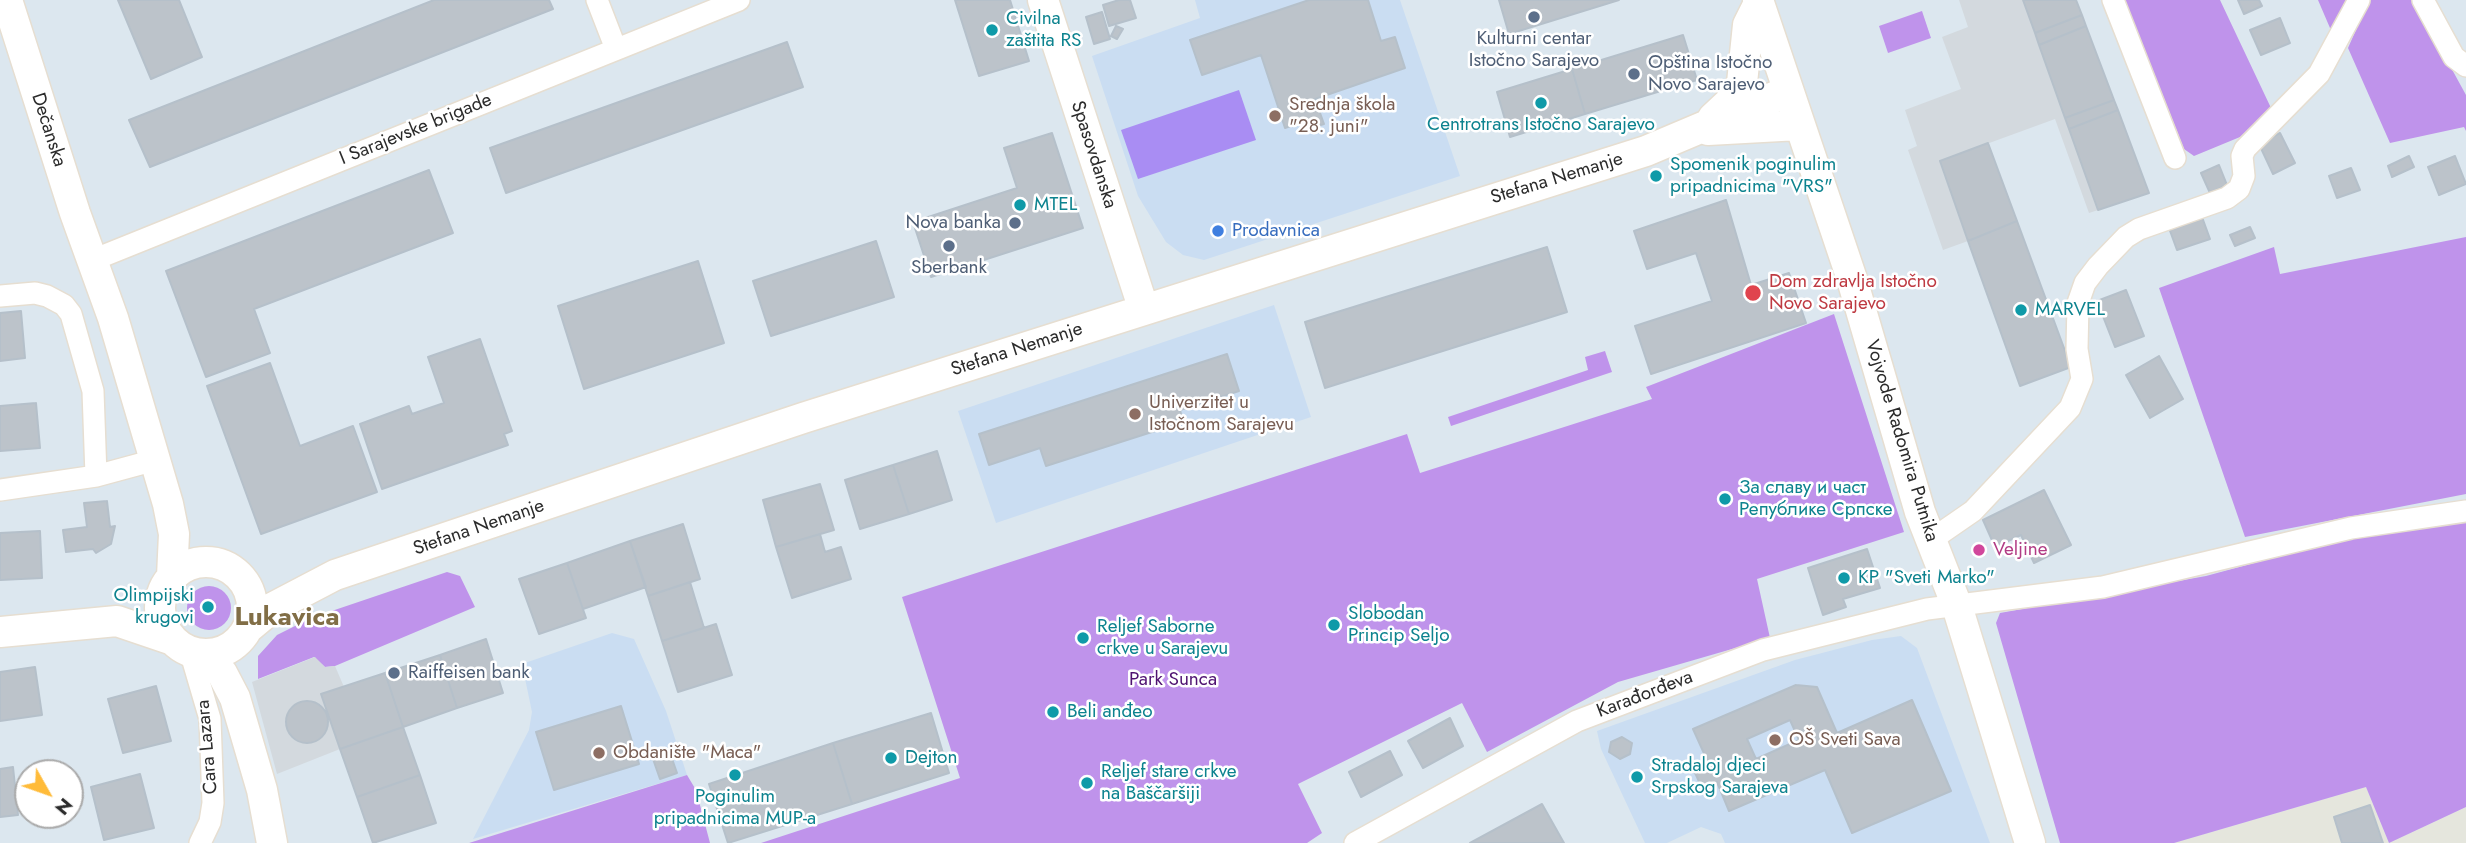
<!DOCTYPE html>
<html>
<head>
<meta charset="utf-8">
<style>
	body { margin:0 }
	#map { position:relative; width:2466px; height:843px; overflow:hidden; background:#dce7ef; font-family:Jost,sans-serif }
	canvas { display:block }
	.north { position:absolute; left:14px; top:759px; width:70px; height:70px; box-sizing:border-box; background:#fff; border:2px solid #aaa; border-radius:50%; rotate:130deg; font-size:19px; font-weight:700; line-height:28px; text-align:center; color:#2b2b2b }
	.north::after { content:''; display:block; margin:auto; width:24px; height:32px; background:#ffbb39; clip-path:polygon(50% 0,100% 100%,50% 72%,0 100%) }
</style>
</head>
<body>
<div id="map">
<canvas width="2466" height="843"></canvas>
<div class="north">N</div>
</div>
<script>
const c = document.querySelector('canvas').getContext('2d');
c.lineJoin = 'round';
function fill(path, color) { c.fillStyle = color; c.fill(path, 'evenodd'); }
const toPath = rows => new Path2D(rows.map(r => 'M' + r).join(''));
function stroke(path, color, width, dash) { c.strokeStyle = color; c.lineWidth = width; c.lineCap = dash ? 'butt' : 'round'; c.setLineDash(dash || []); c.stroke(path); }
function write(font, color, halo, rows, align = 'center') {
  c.font = font + ' Jost,sans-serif'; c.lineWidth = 5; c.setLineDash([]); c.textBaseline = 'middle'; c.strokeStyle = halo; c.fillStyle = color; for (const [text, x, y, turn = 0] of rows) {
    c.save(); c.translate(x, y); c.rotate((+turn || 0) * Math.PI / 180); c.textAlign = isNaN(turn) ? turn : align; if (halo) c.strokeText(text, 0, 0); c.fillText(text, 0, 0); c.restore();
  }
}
fill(toPath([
	[2366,787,2389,843,2466,807,2466,843,2174,843]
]), '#e5e6dd');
fill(toPath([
	[1195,0,1400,0,1460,176,1204,260,1183,255,1166,242,1138,196,1092,56,1200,18],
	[1274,305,1311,417,996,523,958,411],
	[612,633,634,639,666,711,687,775,473,839,529,730,532,712,522,664],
	[1901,636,1917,648,1990,843,1725,843,1721,834,1701,827,1667,843,1645,843,1601,749,1597,731,1795,660,1872,640]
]), '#caddf2');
fill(toPath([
	[2125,0,2220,0,2271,108,2240,137,2194,156,2184,149],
	[2318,0,2348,0,2333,35],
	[2369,0,2414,0,2466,95,2466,131,2464,127,2390,143,2348,48],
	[1922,11,1931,38,1888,53,1879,26],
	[2466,237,2466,494,2245,537,2159,288,2274,247,2280,274],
	[1834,314,1904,532,1757,579,1770,638,1618,682,1487,752,1462,703,1298,784,1322,833,1307,843,761,843,960,778,902,597,1407,434,1420,473,1652,399,1646,387],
	[1605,351,1612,372,1451,426,1448,417,1588,370,1585,357],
	[2466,520,2466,807,2389,843,2366,787,2174,843,2060,843,1996,623,2000,613,2206,576,2380,529],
	[447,572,460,576,475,607,335,666,325,667,314,657,258,679,258,656,277,635,311,618],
	'187 608a22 22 0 1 1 44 0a22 22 0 1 1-44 0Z',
	[687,775,696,790,710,843,469,843]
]), '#bf93eb');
fill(toPath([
	[1239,90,1256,140,1138,179,1121,130]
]), '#a98df3');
fill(toPath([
	[1959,0,2023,0,2098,210,2089,213,2055,119,1940,161,1968,241,1943,250,1908,150,1917,146,1905,110,1961,89,1942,37,1968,27],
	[315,657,325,667,335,666,344,687,340,749,277,774,252,682],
	[299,701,320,704,328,716,326,731,310,743,291,736,285,723,289,710]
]), '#d3d9de');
const building = toPath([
	[118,0,179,0,202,57,151,79,118,0],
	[434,0,549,0,553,9,150,167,129,120,434,0],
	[955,0,1010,0,1029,61,979,76,955,0],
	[1119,0,1130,0,1136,18,1109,26,1103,5,1119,0],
	[1309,0,1368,0,1381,41,1395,37,1405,68,1315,99,1324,124,1314,127,1311,119,1285,128,1261,55,1202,75,1190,40,1309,0],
	[1499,0,1619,0,1509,34,1499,0],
	[2023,0,2076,0,2082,15,2035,33,2023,0],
	[2238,0,2259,0,2262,6,2244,14,2238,0],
	[1102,12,1110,39,1094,44,1086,17,1102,12],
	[2082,15,2086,26,2039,45,2035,33,2082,15],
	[2280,18,2290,43,2261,55,2250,30,2280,18],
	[1116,26,1123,29,1117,39,1111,36,1116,26],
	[2086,26,2114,100,2065,118,2039,45,2086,26],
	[1683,35,1697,80,1585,114,1572,69,1683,35],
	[787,42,803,87,506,193,490,148,787,42],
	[1572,69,1585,114,1510,137,1497,92,1572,69],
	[2114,100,2118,110,2069,129,2065,118,2114,100],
	[2118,110,2149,193,2098,210,2069,129,2118,110],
	[1052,133,1083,228,931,277,913,222,1017,188,1004,148,1052,133],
	[2280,133,2295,163,2273,174,2259,144,2280,133],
	[1988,143,2017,221,1968,241,1940,161,1988,143],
	[2409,156,2414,167,2392,177,2388,166,2409,156],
	[2455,156,2466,184,2439,195,2428,167,2455,156],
	[2219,165,2227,185,2210,193,2201,173,2219,165],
	[2351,168,2360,190,2337,198,2329,176,2351,168],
	[429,170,453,233,254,309,270,353,206,377,166,271,429,170],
	[1726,200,1751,285,1789,273,1806,323,1651,374,1635,326,1712,301,1696,253,1647,269,1634,231,1726,200],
	[2202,217,2210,239,2177,250,2169,228,2202,217],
	[2017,221,2071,367,2020,386,1968,241,2017,221],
	[2250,227,2255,238,2235,246,2230,235,2250,227],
	[876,241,894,297,771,336,753,281,876,241],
	[1547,247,1567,312,1325,388,1305,322,1547,247],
	[698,261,724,343,584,389,558,306,698,261],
	[2126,290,2144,336,2115,347,2097,301,2126,290],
	[21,311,25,358,0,361,0,313,21,311],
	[480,339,512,431,504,434,508,445,382,489,360,424,409,406,412,414,444,403,428,357,480,339],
	[1227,354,1239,391,1180,410,1183,422,1046,466,1040,448,989,465,979,434,1227,354],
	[2159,356,2183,399,2150,418,2126,375,2159,356],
	[270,363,300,446,353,426,377,492,261,534,207,386,270,363],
	[36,403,40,448,0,451,0,406,36,403],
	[937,451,952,500,909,514,893,465,937,451],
	[893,465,909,514,860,529,845,480,893,465],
	[820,484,834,530,776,547,763,500,820,484],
	[2044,490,2071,545,2034,563,2021,535,1995,547,1983,520,2044,490],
	[107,501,110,527,115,526,111,544,96,553,93,549,66,552,63,530,87,527,84,503,107,501],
	[683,524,700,579,648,596,630,541,683,524],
	[40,531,42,578,0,580,0,533,40,531],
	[820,534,825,552,841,547,851,579,792,598,776,547,820,534],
	[630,541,646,587,583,609,567,563,630,541],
	[1867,549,1880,588,1843,599,1846,607,1823,615,1808,568,1867,549],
	[567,563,586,618,539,634,519,579,567,563],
	[690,582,704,628,662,641,648,596,690,582],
	[716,624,732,675,678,692,662,641,716,624],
	[486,639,503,693,457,708,440,655,486,639],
	[440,655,457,708,403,727,385,673,440,655],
	[35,667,42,715,0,721,0,672,35,667],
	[385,673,403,727,340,749,321,694,385,673],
	[1796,685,1817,687,1837,733,1912,700,1951,791,1852,833,1825,770,1729,811,1717,782,1702,789,1697,777,1692,767,1707,760,1693,729,1796,685],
	[1790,720,1799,740,1756,759,1747,739,1790,720],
	[156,686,171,741,123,753,108,699,156,686],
	'286 722a21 21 0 1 1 42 0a21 21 0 1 1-42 0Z',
	[621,706,639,764,554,790,536,732,621,706],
	[931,713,949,773,852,804,833,743,931,713],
	[1450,718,1463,746,1423,768,1408,741,1450,718],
	[403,727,420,775,357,797,340,749,403,727],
	[1622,737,1632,743,1630,754,1620,759,1609,752,1611,742,1622,737],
	[833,743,852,804,728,843,709,784,833,743],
	[1390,751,1402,775,1361,797,1349,772,1390,751],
	[670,753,677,773,660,779,653,759,670,753],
	[13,767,18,815,0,817,0,769,13,767],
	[140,774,154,828,104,840,91,787,140,774],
	[420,775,436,823,373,843,357,797,420,775],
	[1542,804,1564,843,1470,843,1542,804],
	[2370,805,2383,843,2342,843,2334,817,2370,805]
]);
fill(building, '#bcc3ca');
stroke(building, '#b5c0ca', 2);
const street = toPath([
	[597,0,616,49],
	[2113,0,2175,158],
	[2423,0,2454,57,2466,66],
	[93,260,739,0],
	[0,296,35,293,47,296,64,305,71,314,93,391,96,476],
	[0,490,96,476,155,460],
	[1931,540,1973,511,2070,408,2082,379,2077,349,2078,303,2085,283,2098,266,2126,237,2139,229,2227,198,2239,189,2244,176,2242,156,2245,149,2319,74,2359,0],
	[190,651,210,719,213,803,210,822,200,843],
	[1355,843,1577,721,1763,650,1927,609,2103,587,2351,528,2466,511]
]);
const secondary = toPath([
	[7,0,75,213,113,318,168,504,174,534,172,577],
	[1043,0,1144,310],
	[1758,0,1851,276,1920,512,1957,606,2030,843],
	[1713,118,1729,103,1742,83,1748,25,1759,3],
	[1708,130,1799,125],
	'160 608a46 46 0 1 1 92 0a46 46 0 1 1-92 0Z',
	[248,628,272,608,335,575,803,418,1646,151,1788,91],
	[0,632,117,621,173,640],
	[202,654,222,673,235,698,262,790,272,843]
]);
stroke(street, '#e6ded1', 24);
stroke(secondary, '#e6ded1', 33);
stroke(street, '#fff', 21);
stroke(secondary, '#fff', 30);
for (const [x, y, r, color] of [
	[1534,17,7,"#5c6f8a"],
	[992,30,7,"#0f9aa8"],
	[1634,74,7,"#5c6f8a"],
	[1541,103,7,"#0f9aa8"],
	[1275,116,7,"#8d6e63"],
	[1656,176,7,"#0f9aa8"],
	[1020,205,7,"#0f9aa8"],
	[1015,223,7,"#5c6f8a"],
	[1218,231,7,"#3f7fe0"],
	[949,246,7,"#5c6f8a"],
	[1753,293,9,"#e0444e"],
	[2021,310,7,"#0f9aa8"],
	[1135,414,7,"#8d6e63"],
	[1725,499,7,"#0f9aa8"],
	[1979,550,7,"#d1479c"],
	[1844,578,7,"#0f9aa8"],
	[208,607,7,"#0f9aa8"],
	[1334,625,7,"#0f9aa8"],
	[1083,638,7,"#0f9aa8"],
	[394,673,7,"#5c6f8a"],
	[1053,712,7,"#0f9aa8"],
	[1775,740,7,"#8d6e63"],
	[599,753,7,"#8d6e63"],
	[891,758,7,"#0f9aa8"],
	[735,775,7,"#0f9aa8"],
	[1637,777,7,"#0f9aa8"],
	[1087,783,7,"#0f9aa8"]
]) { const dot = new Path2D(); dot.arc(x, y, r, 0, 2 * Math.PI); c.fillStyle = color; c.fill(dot); stroke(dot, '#fff', 2.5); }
write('19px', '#0d838f', '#fff', [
	["Civilna",1006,19],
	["zaštita RS",1006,41],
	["Centrotrans Istočno Sarajevo",1541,125,"center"],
	["Spomenik poginulim",1670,165],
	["pripadnicima \"VRS\"",1670,187],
	["MTEL",1034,205],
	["MARVEL",2035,310],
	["За славу и част",1739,488],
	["Републике Српске",1739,510],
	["KP \"Sveti Marko\"",1858,578],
	["Olimpijski",194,596,"right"],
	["krugovi",194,618,"right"],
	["Slobodan",1348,614],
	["Princip Seljo",1348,636],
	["Reljef Saborne",1097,627],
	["crkve u Sarajevu",1097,649],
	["Beli anđeo",1067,712],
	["Dejton",905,758],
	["Stradaloj djeci",1651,766],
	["Srpskog Sarajeva",1651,788],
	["Reljef stare crkve",1101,772],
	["na Baščaršiji",1101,794],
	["Poginulim",735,797,"center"],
	["pripadnicima MUP-a",735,819,"center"]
], 'left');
write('19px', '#4e5e75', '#fff', [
	["Kulturni centar",1534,39],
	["Istočno Sarajevo",1534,61],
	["Opština Istočno",1648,63,"left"],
	["Novo Sarajevo",1648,85,"left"],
	["Nova banka",1001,223,"right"],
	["Sberbank",949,268],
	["Raiffeisen bank",408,673,"left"]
]);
write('19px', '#785e54', '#fff', [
	["Srednja škola",1289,105],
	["\"28. juni\"",1289,127],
	["Univerzitet u",1149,403],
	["Istočnom Sarajevu",1149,425],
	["OŠ Sveti Sava",1789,740],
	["Obdanište \"Maca\"",613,753]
], 'left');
write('19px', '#2b2b2b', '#fff', [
	["Dečanska",48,130,72],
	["I Sarajevske brigade",416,130,-22],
	["Spasovdanska",1093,155,72],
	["Stefana Nemanje",1557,179,-17],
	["Stefana Nemanje",1017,350,-18],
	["Vojvode Radomira Putnika",1901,441,73],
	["Stefana Nemanje",479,528,-19],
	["Karađorđeva",1645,695,-21],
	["Cara Lazara",208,747,-95]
]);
write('19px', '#366cbe', '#fff', [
	["Prodavnica",1232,231]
], 'left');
write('19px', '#be3a42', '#fff', [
	["Dom zdravlja Istočno",1769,282],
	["Novo Sarajevo",1769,304]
], 'left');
write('19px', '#b23c85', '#fff', [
	["Veljine",1993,550]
], 'left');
write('19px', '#4f1271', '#fff', [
	["Park Sunca",1173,680]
]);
write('bold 26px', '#816e46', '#fff', [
	["Lukavica",287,619]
]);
</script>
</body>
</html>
